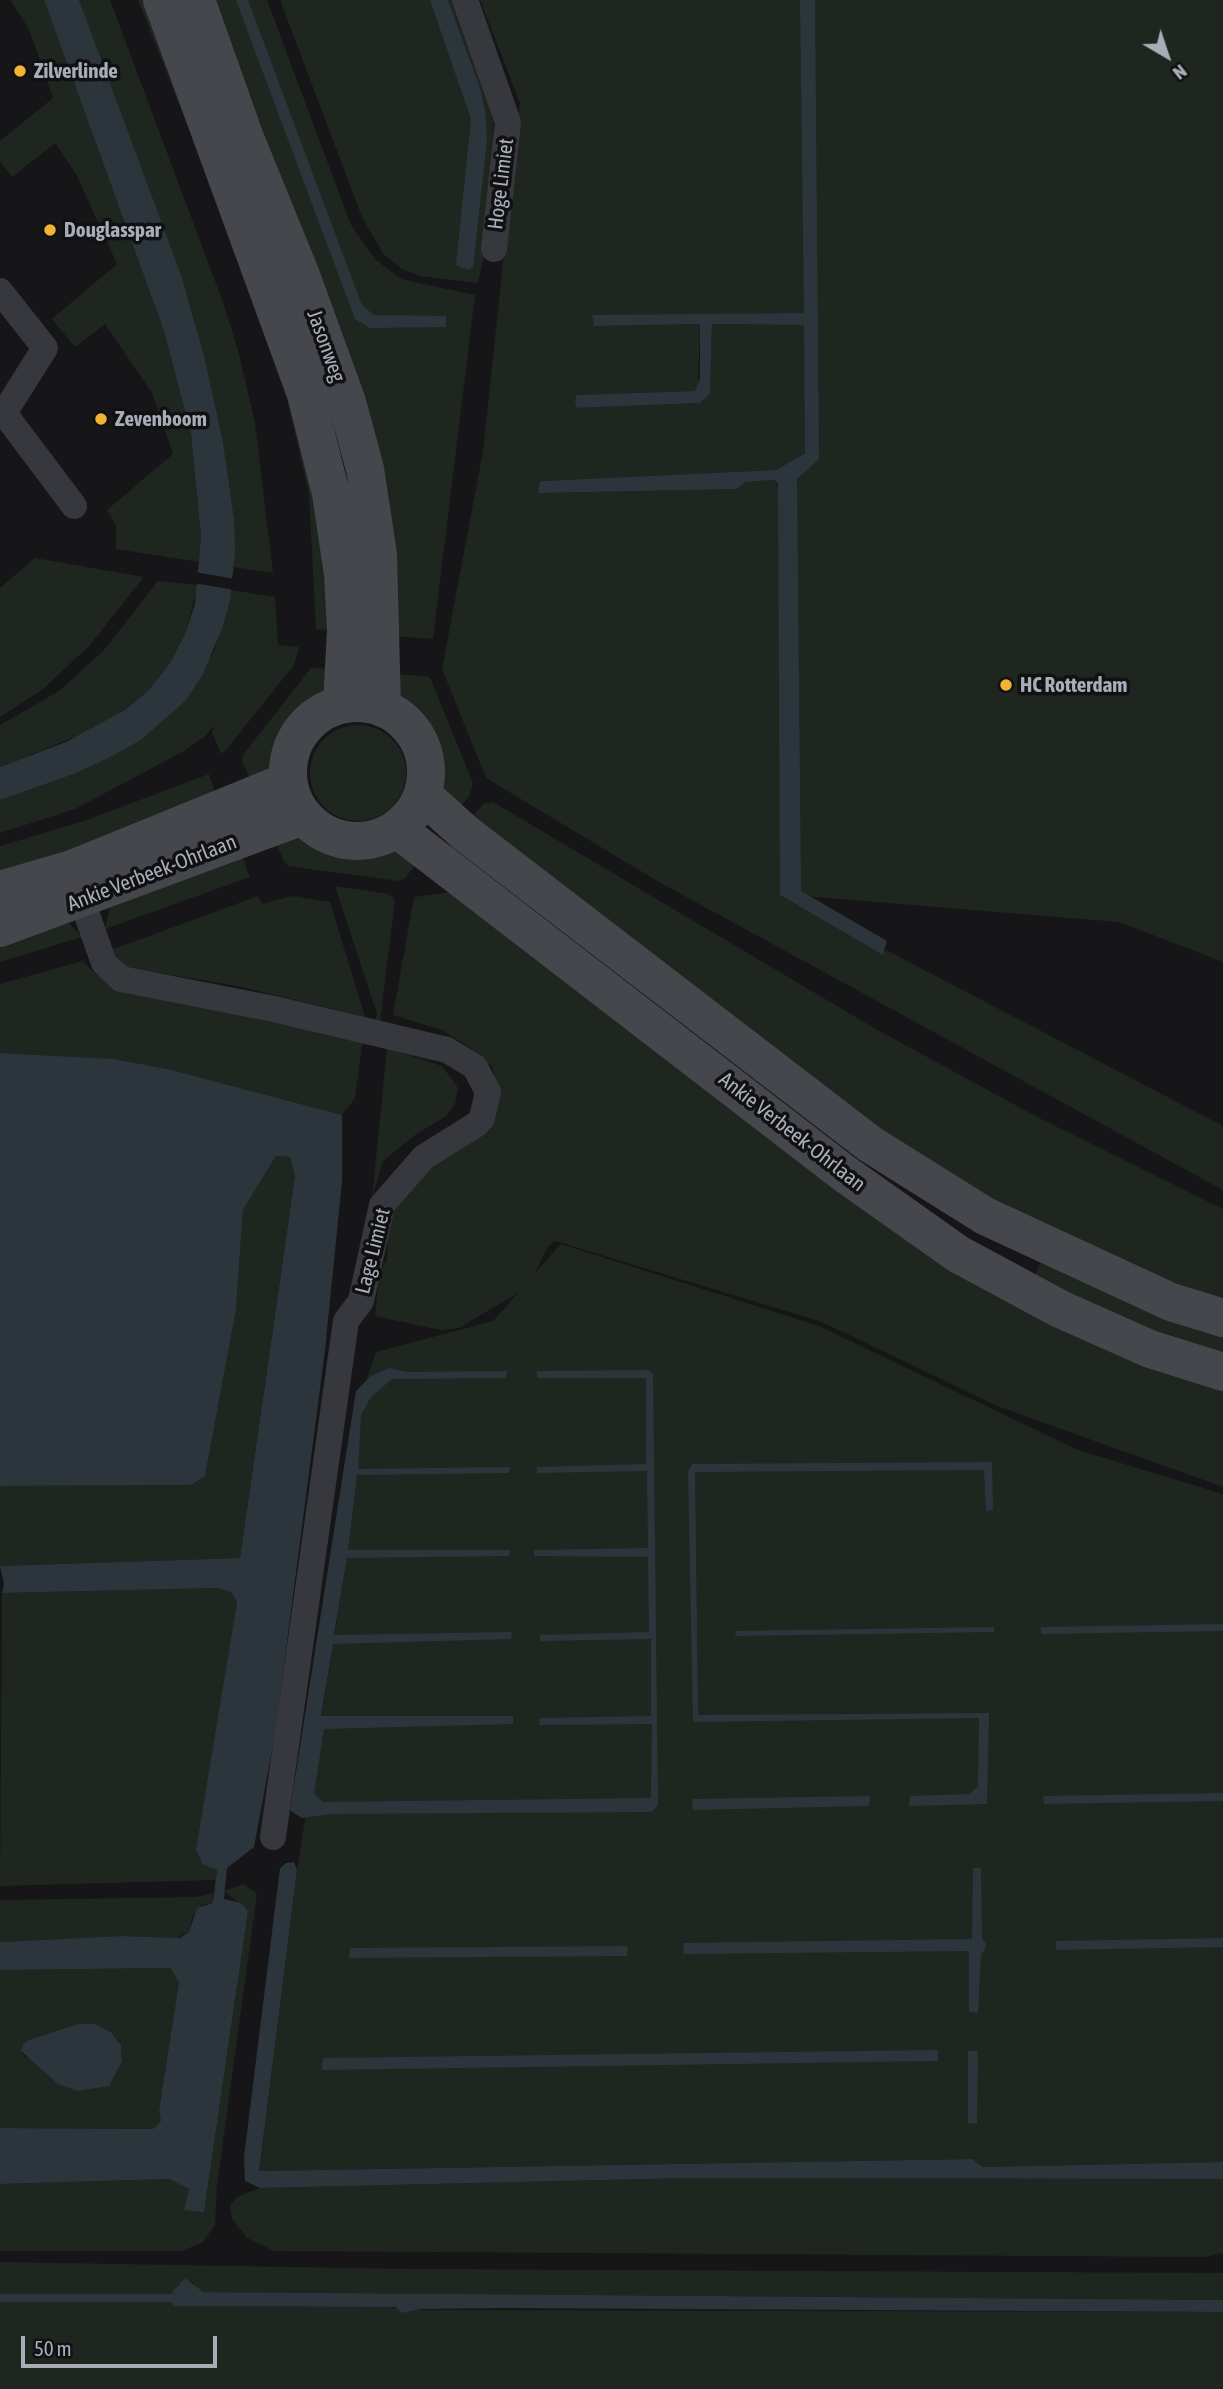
<!DOCTYPE html>
<html>
<head>
<meta charset="utf-8">
<style>
	body { margin:0 }
	#map { position:relative; width:1223px; height:2389px; overflow:hidden; background:#161618; font-family:"Asap Condensed",sans-serif }
	canvas { display:block }
	.north { position:absolute; left:1132px; top:21px; width:70px; height:70px; -webkit-text-stroke:5px #111113; paint-order:stroke; rotate:141deg; font-size:19px; font-weight:700; line-height:28px; text-align:center; color:#a8adb8 }
	.north::after { content:''; display:block; margin:auto; width:24px; height:32px; background:#a8adb8; clip-path:polygon(50% 0,100% 100%,50% 72%,0 100%) }
	.scale { position:absolute; left:21px; top:2336px; width:196px; height:32px; box-sizing:border-box; border:4px solid #a8adb8; border-top:0; padding-left:9px; font-size:21px; line-height:24px; white-space:nowrap; color:#a8adb8; -webkit-text-stroke:5px #111113; paint-order:stroke }
</style>
</head>
<body>
<div id="map">
<canvas width="1223" height="2389"></canvas>
<div class="north">N</div>
<div class="scale">50 m</div>
</div>
<script>
const c = document.querySelector('canvas').getContext('2d');
c.lineJoin = 'round';
function fill(path, color) { c.fillStyle = color; c.fill(path, 'evenodd'); }
const toPath = rows => new Path2D(rows.map(r => 'M' + r).join(''));
function stroke(path, color, width, dash) { c.strokeStyle = color; c.lineWidth = width; c.lineCap = dash ? 'butt' : 'round'; c.setLineDash(dash || []); c.stroke(path); }
function write(font, color, halo, rows, align = 'center') {
  c.font = font + ' "Asap Condensed",sans-serif'; c.lineWidth = 7; c.setLineDash([]); c.textBaseline = 'middle'; c.strokeStyle = halo; c.fillStyle = color; for (const [text, x, y, turn = 0] of rows) {
    c.save(); c.translate(x, y); c.rotate((+turn || 0) * Math.PI / 180); c.textAlign = isNaN(turn) ? turn : align; if (halo) c.strokeText(text, 0, 0); c.fillText(text, 0, 0); c.restore();
  }
}
fill(toPath([
	[10,0,44,0,164,331,191,434,201,536,199,562,116,549,116,526,107,510,173,454,152,393,105,324,75,347,52,319,117,264,76,174,55,143,12,177,0,161,0,141,53,98,29,29],
	[79,0,110,0,224,305,239,354,255,423,273,573,233,567,234,519,223,442,192,313],
	[138,0,150,0,295,398,335,631,316,629,309,494,287,399,207,175],
	[208,0,267,0,351,225,376,260,401,279,475,295,433,639,391,636,391,596],
	[280,0,452,0,494,112,488,236,478,283,420,276,402,269,384,255,362,217],
	[480,0,1223,0,1223,962,1119,922,791,895,788,475,809,454,805,364,805,453,776,470,541,481,543,493,737,489,745,482,774,480,780,491,780,895,882,954,886,950,1223,1126,1223,1190,659,882,486,778,442,669,483,451,520,103],
	[804,314,804,325,712,324,710,394,700,403,578,408,575,403,577,395,695,391,698,386,700,324,594,326],
	[35,558,144,577,89,646,42,690,0,717,0,588],
	[158,581,198,585,185,634,170,663,149,690,125,710,95,729,0,767,0,725,59,691,104,650],
	[231,590,275,597,278,645,299,647,294,665,226,750,221,754,212,732,215,725,204,737,184,751,75,809,0,833,0,800,74,774,141,740,214,652],
	[311,668,335,669,327,693,301,717,288,736,277,764,253,786,242,761,243,755],
	[392,674,427,676,431,680,473,783,470,795,455,813,446,804,436,780,437,769,432,744,421,726,399,701],
	'310 773a48 48 0 1 1 96 0a48 48 0 1 1-96 0Z',
	[209,774,218,801,0,881,0,846,84,821],
	[493,802,874,1028,1039,1118,1223,1209,1223,1308,974,1200,467,824,483,804],
	[295,830,344,851,397,848,422,857,405,878,398,881,288,866,283,860,274,837],
	[240,851,250,877,105,929,111,903],
	[335,886,389,894,395,901,380,1022,375,1020,377,1014],
	[459,891,812,1165,1223,1386,1223,1487,997,1406,822,1322,555,1241,547,1248,534,1274,561,1244,819,1326,1078,1450,1223,1494,1223,2162,983,2167,971,2159,259,2171,297,1870,348,1550,361,1396,376,1352,493,1321,518,1293,459,1328,440,1330,375,1316,380,1270,387,1260,388,1218,432,1166,464,1147,475,1137,498,1092,492,1066,469,1047,442,1030,393,1015,414,897],
	[258,896,262,904,292,896,330,902,365,1017,238,986,127,968,111,950],
	[69,923,82,937,0,962,0,938],
	[82,961,98,976,132,988,363,1037,355,1098,342,1115,168,1069,114,1059,0,1053,0,984],
	[387,1048,442,1066,458,1088,455,1104,446,1116,415,1135,383,1161,372,1198],
	[276,1156,290,1157,295,1176,240,1558,0,1566,0,1486,191,1485,205,1476,236,1310,243,1210],
	[1044,1256,1223,1328,1223,1363,1031,1283],
	[219,1588,232,1593,237,1604,197,1855,202,1864,217,1870,216,1880,0,1886,2,1593],
	[244,1884,257,1894,217,2185,215,2225,202,2243,181,2251,0,2251,0,2184,169,2179,189,2189,204,2211,248,1911,224,1891],
	[214,1893,213,1903,202,1905,193,1915,189,1932,176,1938,121,1936,0,1942,0,1900,195,1897],
	[170,1968,179,1982,159,2110,162,2121,154,2129,0,2128,0,1970],
	[111,2032,121,2044,122,2060,25,2057,21,2051,23,2044],
	[690,2178,1223,2179,1223,2253,1204,2257,274,2251,247,2238,232,2219,230,2205,237,2197,260,2188],
	[0,2262,410,2269,1223,2273,1223,2300,203,2292,197,2291,192,2281,177,2285,173,2306,385,2307,416,2310,1223,2312,1223,2389,0,2389]
]), '#1e261f');
fill(toPath([
	[44,0,79,0,181,275,204,356,223,442,234,519,235,552,230,600,223,626,202,676,185,701,141,740,110,757,74,774,0,800,0,767,66,742,125,710,149,690,170,663,185,634,195,604,201,536,191,434,164,331],
	[236,0,248,0,361,303,373,315,446,316,446,327,370,328,355,319],
	[430,0,448,0,481,91,486,117,487,140,473,267,468,270,456,265,471,119],
	[800,0,815,0,819,459,797,479,801,891,887,941,883,955,780,895,778,484,774,480,745,482,737,489,543,493,539,493,538,488,541,481,776,470,805,453,804,325,712,324,710,394,700,403,577,408,575,403,576,395,695,391,700,379,700,324,594,326,592,315,804,313],
	[0,1053,114,1059,168,1069,342,1115,342,1181,325,1350,275,1734,254,1847,227,1868,224,1899,241,1903,248,1911,204,2212,184,2210,189,2189,169,2179,0,2184,0,2128,153,2129,161,2121,159,2110,179,1982,170,1968,0,1970,0,1942,121,1936,180,1938,189,1932,197,1908,213,1903,217,1870,202,1864,196,1850,237,1603,232,1593,219,1588,2,1593,4,1584,0,1566,240,1558,295,1176,290,1157,276,1156,243,1210,236,1310,205,1476,191,1485,0,1486],
	[389,1368,408,1372,507,1371,506,1378,392,1379,371,1397,361,1415,358,1469,510,1467,509,1473,357,1475,348,1550,510,1550,509,1556,347,1558,334,1635,512,1632,511,1639,333,1644,321,1716,513,1716,513,1724,324,1729,314,1794,323,1802,651,1798,652,1724,539,1725,540,1718,651,1716,651,1639,540,1641,540,1635,649,1632,648,1557,534,1556,534,1550,648,1548,647,1471,537,1473,537,1467,646,1464,646,1378,537,1378,537,1371,648,1370,653,1374,658,1805,651,1812,332,1814,301,1818,290,1810,356,1391,371,1376],
	[992,1462,993,1510,986,1511,984,1470,695,1472,698,1715,989,1713,987,1804,909,1806,910,1796,970,1794,978,1786,979,1718,693,1722,688,1472,692,1464],
	[1223,1624,1223,1631,1041,1634,1041,1627],
	[994,1627,994,1632,735,1636,736,1631],
	[1223,1793,1223,1801,1044,1804,1043,1796],
	[870,1796,869,1806,693,1810,692,1799],
	[294,1862,297,1870,259,2171,972,2159,983,2167,1223,2162,1223,2179,690,2178,260,2188,245,2181,244,2157,280,1868,286,1863],
	[973,1868,981,1868,982,1939,986,1942,985,1950,981,1954,978,2013,969,2012,969,1951,683,1954,684,1943,972,1939],
	[1223,1938,1223,1947,1056,1950,1056,1941],
	[628,1946,627,1956,349,1958,350,1948],
	[78,2024,94,2024,111,2032,121,2045,122,2061,109,2086,77,2091,58,2084,21,2051,23,2044,29,2040],
	[938,2050,938,2061,322,2070,323,2058],
	[968,2051,978,2051,977,2124,968,2123],
	[185,2278,203,2292,1223,2300,1223,2312,505,2308,420,2309,402,2313,395,2307,385,2307,173,2306,172,2292]
]), '#2c353c');
fill(toPath([
	[195,572,235,579,234,590,194,583]
]), '#161618');
stroke(toPath([
	[0,2298,183,2298]
]), '#2c353c', 8);
stroke(toPath([
	[465,0,508,122,494,249],
	[0,291,45,348,4,413,74,506],
	[76,884,104,963,121,979,274,1009,447,1050,475,1067,488,1092,482,1118,477,1124,424,1157,382,1205,361,1301,346,1321,273,1837]
]), '#37383d', 26);
stroke(toPath([
	[162,0,306,394,331,494,343,574,346,630,342,704],
	[196,0,245,138,300,273,347,402,365,469,378,554,382,708],
	'288 772a69 69 0 1 1 138 0a69 69 0 1 1-138 0Z',
	[423,795,465,833,870,1144,985,1216,1171,1302,1223,1318],
	[397,829,845,1174,958,1254,1060,1309,1150,1349,1223,1372],
	[0,890,72,869,288,781],
	[0,928,303,816]
]), '#45474d', 38);
for (const [x, y, r, color] of [
	[20,71,7,"#f2b434"],
	[50,230,7,"#f2b434"],
	[101,419,7,"#f2b434"],
	[1006,685,7,"#f2b434"]
]) { const dot = new Path2D(); dot.arc(x, y, r, 0, 2 * Math.PI); c.fillStyle = color; c.fill(dot); stroke(dot, '#111113', 2.5); }
write('bold 21px', '#a8adb8', '#111113', [
	["Zilverlinde",34,71],
	["Douglasspar",64,230],
	["Zevenboom",115,419],
	["HC Rotterdam",1020,685]
], 'left');
write('21px', '#a8adb8', '#111113', [
	["Hoge Limiet",501,184,-83],
	["Jasonweg",326,346,70],
	["Ankie Verbeek-Ohrlaan",152,873,-21],
	["Ankie Verbeek-Ohrlaan",792,1132,38],
	["Lage Limiet",373,1251,-76]
]);
</script>
</body>
</html>
